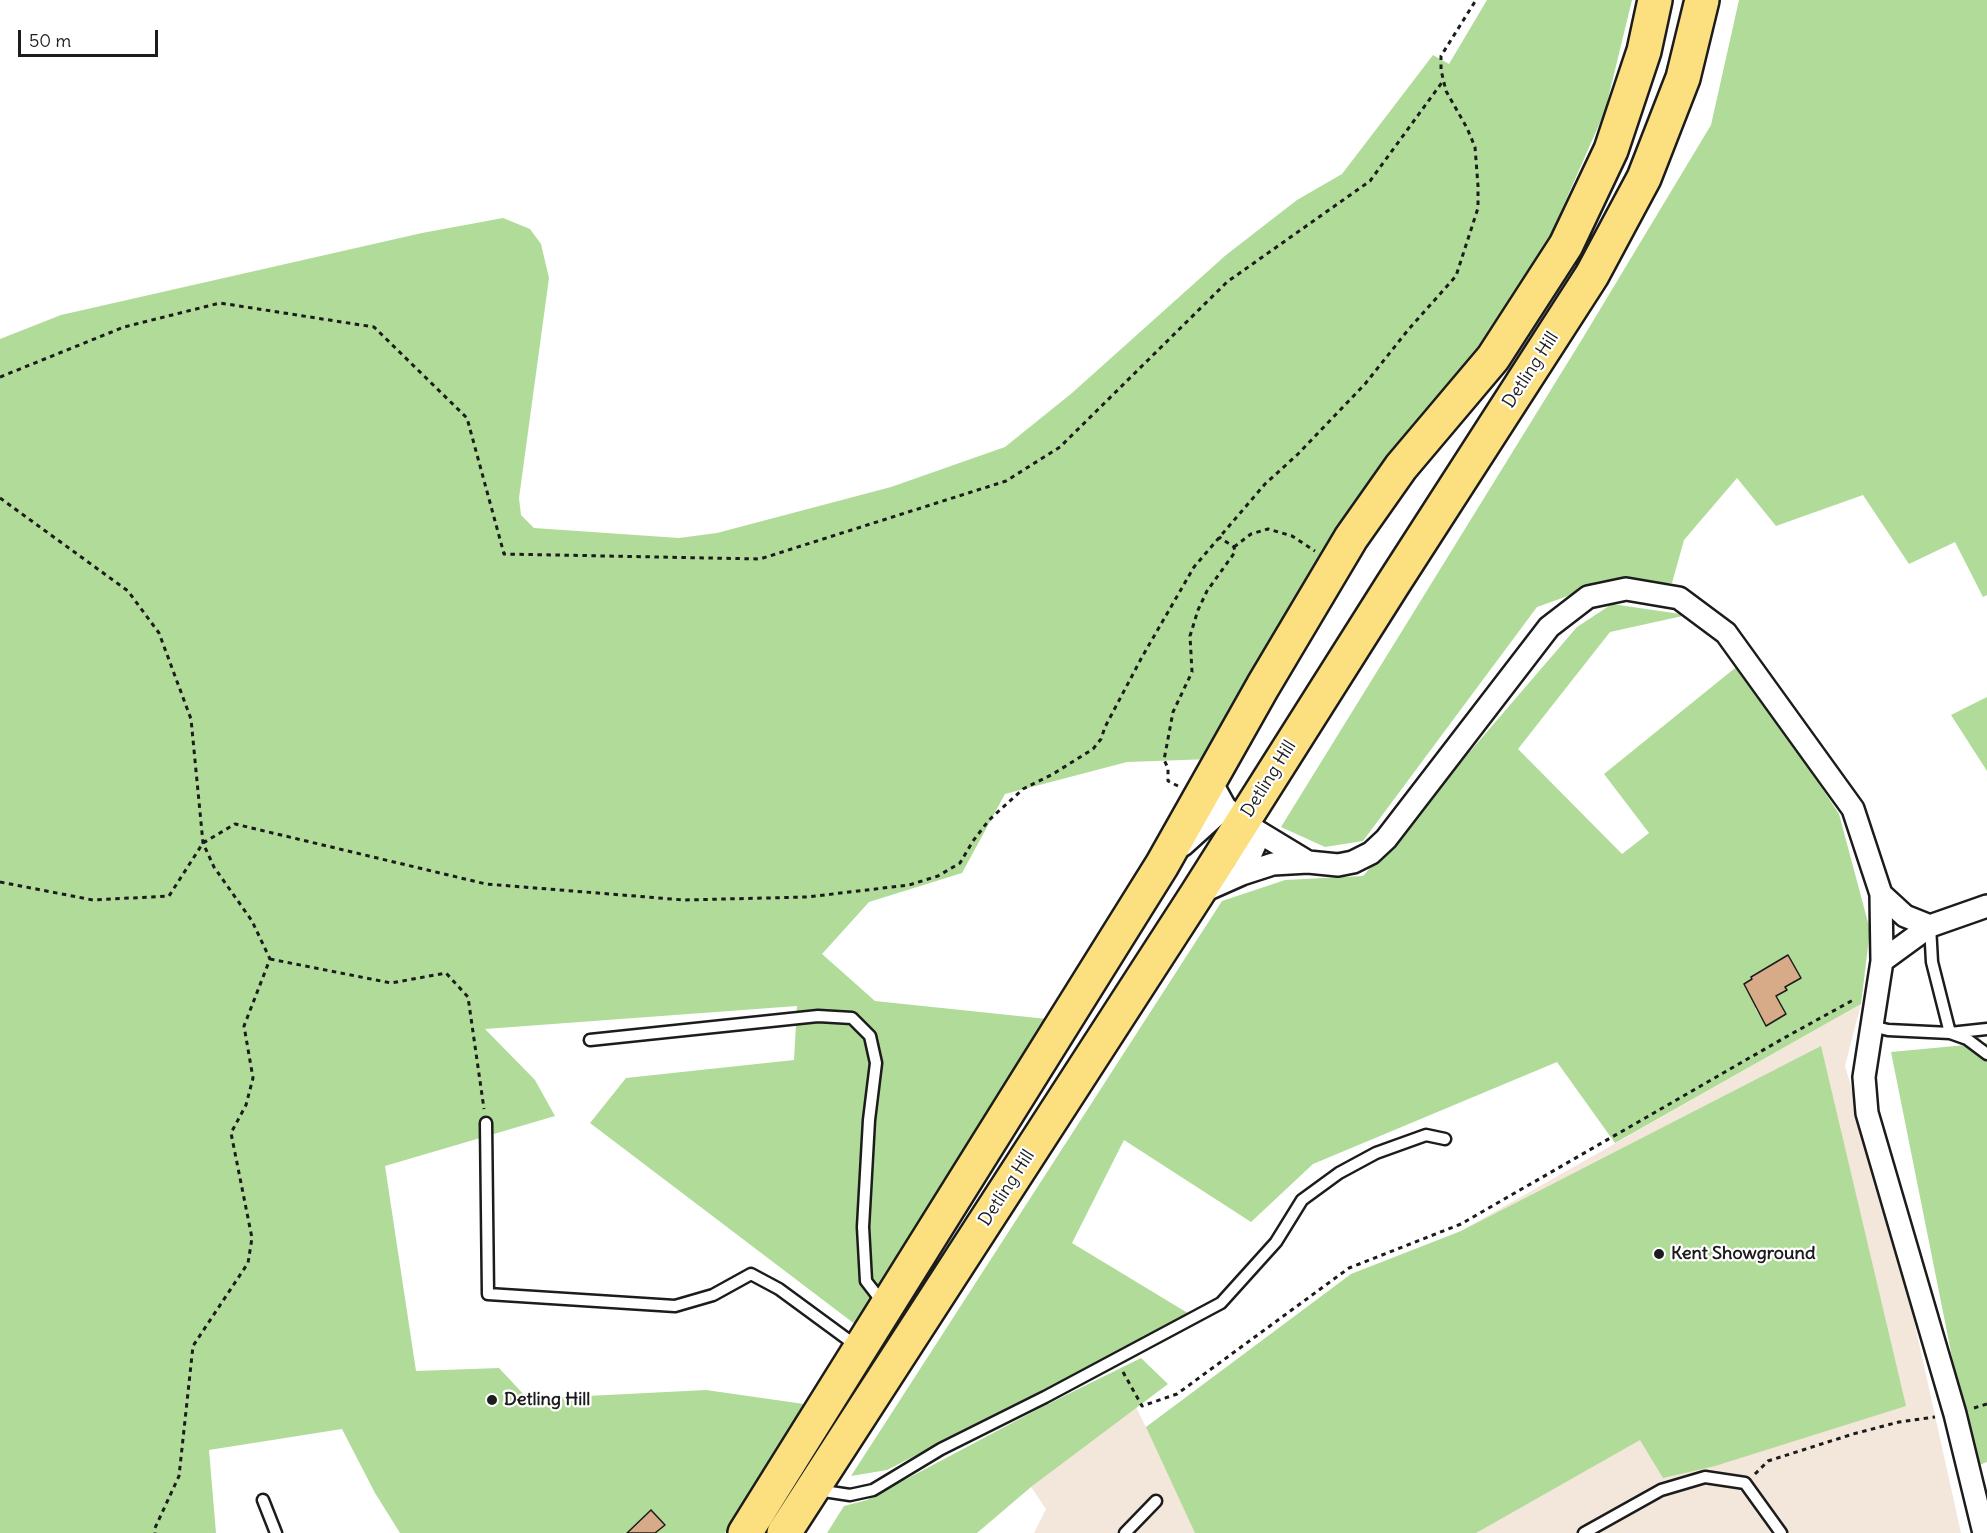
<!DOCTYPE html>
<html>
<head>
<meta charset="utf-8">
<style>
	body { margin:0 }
	#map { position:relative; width:1987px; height:1533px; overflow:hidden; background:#fff; font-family:Delius,sans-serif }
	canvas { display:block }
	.scale { position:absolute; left:18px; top:30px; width:140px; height:27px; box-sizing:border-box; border:3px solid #1c1c1c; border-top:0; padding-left:8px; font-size:18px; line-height:21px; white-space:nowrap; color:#1c1c1c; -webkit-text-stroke:4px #fff; paint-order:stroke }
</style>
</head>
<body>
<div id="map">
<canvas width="1987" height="1533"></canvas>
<div class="scale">50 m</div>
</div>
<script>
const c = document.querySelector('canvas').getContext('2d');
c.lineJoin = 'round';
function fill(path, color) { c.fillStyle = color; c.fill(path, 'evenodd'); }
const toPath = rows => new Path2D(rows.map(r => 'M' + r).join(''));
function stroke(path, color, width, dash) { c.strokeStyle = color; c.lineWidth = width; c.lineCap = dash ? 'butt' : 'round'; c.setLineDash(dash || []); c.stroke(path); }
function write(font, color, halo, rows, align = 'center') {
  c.font = font + ' Delius,sans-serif'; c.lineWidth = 4.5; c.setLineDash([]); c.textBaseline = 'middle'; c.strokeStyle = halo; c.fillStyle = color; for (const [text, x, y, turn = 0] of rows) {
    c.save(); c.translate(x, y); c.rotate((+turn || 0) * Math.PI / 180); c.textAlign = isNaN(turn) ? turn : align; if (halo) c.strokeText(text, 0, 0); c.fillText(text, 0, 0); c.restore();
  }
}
fill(toPath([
	[1861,1004,1845,1066,1893,1226,1961,1533,1034,1533,1046,1509,1031,1487,1136,1407,1146,1427,1378,1278]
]), '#f3e6db');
fill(toPath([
	[1487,0,1632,0,1605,111,1551,234,1480,358,1211,759,1127,762,1005,794,962,873,869,902,822,954,875,1001,1047,1019,860,1328,590,1123,626,1078,794,1060,797,1006,485,1029,535,1080,555,1116,385,1166,416,1371,499,1368,528,1399,706,1390,804,1404,725,1533,655,1533,664,1525,651,1510,631,1529,633,1533,400,1533,375,1493,342,1429,209,1450,216,1533,0,1533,0,339,61,315,422,233,503,218,530,229,541,244,549,278,519,498,521,515,534,528,679,538,717,533,891,487,1005,447,1072,393,1226,255,1297,200,1342,174,1433,55,1449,64],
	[1739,0,1987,0,1987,595,1983,597,1955,542,1909,564,1863,495,1776,526,1737,478,1684,540,1672,583,1607,582,1537,607,1363,841,1325,847,1281,827,1581,341,1711,125],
	[1612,604,1687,615,1610,632,1518,749,1622,854,1649,833,1604,774,1740,664,1839,814,1870,930,1861,1004,1615,1143,1557,1062,1313,1164,1251,1222,1124,1140,1072,1243,1191,1315,887,1470,851,1476,1222,901,1285,880,1363,876,1577,627],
	[1788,955,1801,978,1785,987,1786,990,1781,993,1777,990,1773,992,1786,1014,1766,1026,1755,1008,1765,1002,1751,976],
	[1987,697,1987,771,1951,715],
	[1987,1043,1987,1462,1974,1467,1891,1052],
	[1821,1046,1906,1406,1715,1466,1663,1478,1640,1440,1476,1533,1195,1533,1146,1427,1351,1274,1461,1231],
	[1141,1358,1168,1384,1031,1487,977,1533,827,1533,844,1506,867,1500,1042,1407]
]), '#b1db98');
const building = toPath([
	[1788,955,1801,978,1785,987,1787,990,1776,996,1786,1014,1766,1026,1744,984,1752,979,1751,977,1788,955],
	[651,1510,665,1525,655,1533,627,1533,651,1510]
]);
fill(building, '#d7ab88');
stroke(building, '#1c1c1c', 1.5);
const service = toPath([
	[1930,926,1932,962,1950,1033,1967,1039,1987,1054],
	[1872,1026,1888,1030,1950,1033,1987,1029],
	[590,1040,818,1016,852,1018,870,1036,876,1063,869,1120,863,1227,866,1281,883,1303],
	[486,1123,488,1294,675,1306,713,1295,751,1274,779,1289,858,1347],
	[817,1490,850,1495,873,1490,941,1449,1045,1397,1221,1303,1276,1242,1302,1200,1339,1173,1376,1153,1426,1135,1445,1139],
	[263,1500,276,1533],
	[1125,1533,1156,1501],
	[1584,1533,1661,1490,1705,1477,1745,1483,1781,1533]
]);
const minor = toPath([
	[1210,780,1225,807,1242,822,1308,862,1338,865,1353,862,1371,853,1386,839,1549,627,1588,597,1626,589,1679,598,1726,633,1853,809,1881,894,1882,961,1864,1077,1867,1113,1955,1414,1984,1533],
	[1183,845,1225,807],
	[1242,874,1260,833],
	[1197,894,1242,874,1273,864,1308,862],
	[1881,894,1905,916,1930,926],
	[1882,961,1930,926,1987,906]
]);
const trunk = toPath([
	[745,1533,1162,865,1263,686,1351,538,1401,467,1493,358,1566,245,1611,150,1644,51,1655,0],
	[784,1533,1197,894,1393,584,1592,275,1644,178,1683,78,1702,0]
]);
stroke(service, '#1c1c1c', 15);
stroke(minor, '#1c1c1c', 26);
stroke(trunk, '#1c1c1c', 38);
stroke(toPath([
	[0,377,124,327,220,303,374,327,467,418,504,554,760,559,1006,481,1060,447,1227,282,1370,181,1443,81],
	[0,498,128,591,159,633,191,719,203,843,214,867,252,921,270,959,244,1026,253,1078,246,1105,231,1133,252,1238,248,1263,193,1346,179,1476,155,1528,155,1533],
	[1234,547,1251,534,1268,529,1292,536,1315,551],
	[1178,786,1168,781,1168,768,1164,760,1173,712,1192,672,1190,636,1198,610,1207,591,1235,552,1234,547,1219,537],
	[0,882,93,900,169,896,203,843,235,824,486,884,684,900,807,897,909,885,938,876,960,863,973,841,989,820,1023,789,1053,774,1093,749,1101,739,1105,727,1142,657,1194,567,1265,484,1298,454,1365,384,1408,330,1456,276,1478,208,1478,186,1475,147,1467,128,1446,91,1441,70,1441,56,1476,0],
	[270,959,391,983,446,973,468,997,484,1109],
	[1123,1372,1142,1406,1177,1394,1349,1268,1461,1224,1784,1038,1855,999],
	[1974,1408,1987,1404],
	[1755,1474,1768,1461,1853,1434,1899,1422,1935,1417]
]), '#1c1c1c', 3, [4.5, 4.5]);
stroke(service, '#fff', 10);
stroke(minor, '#fff', 21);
stroke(trunk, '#fce080', 33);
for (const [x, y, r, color] of [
	[1659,1254,6,"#1c1c1c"],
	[492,1400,6,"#1c1c1c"]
]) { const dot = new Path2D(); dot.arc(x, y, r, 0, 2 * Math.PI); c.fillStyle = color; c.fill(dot); stroke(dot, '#fff', 2); }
write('18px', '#1c1c1c', '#fff', [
	["Detling Hill",1531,370,-57],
	["Detling Hill",1269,779,-58],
	["Detling Hill",1007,1188,-57]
]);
write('bold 18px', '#1c1c1c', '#fff', [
	["Kent Showground",1671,1254],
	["Detling Hill",504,1400]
], 'left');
</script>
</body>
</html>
